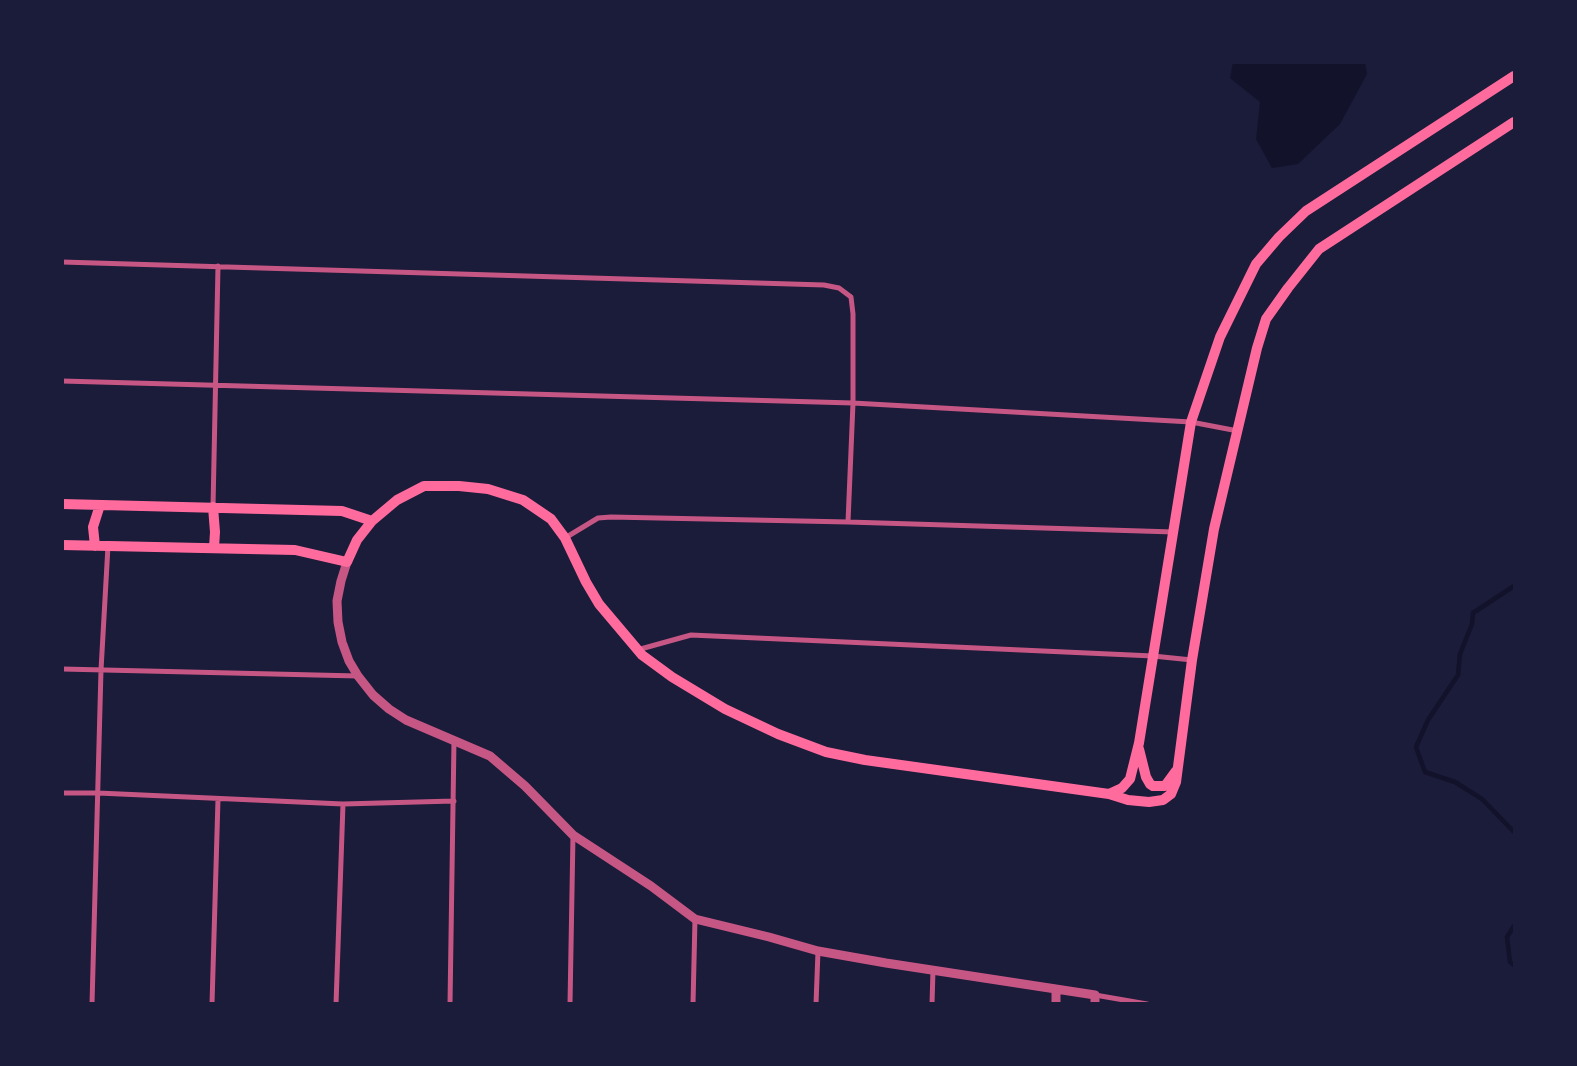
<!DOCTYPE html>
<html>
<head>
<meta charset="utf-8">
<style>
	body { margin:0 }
	#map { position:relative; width:1577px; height:1066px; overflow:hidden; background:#1b1b3a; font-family:Jost,sans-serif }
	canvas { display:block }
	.frame { position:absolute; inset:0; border:64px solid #1b1b3a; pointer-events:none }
</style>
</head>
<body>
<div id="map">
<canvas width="1577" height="1066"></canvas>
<div class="frame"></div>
</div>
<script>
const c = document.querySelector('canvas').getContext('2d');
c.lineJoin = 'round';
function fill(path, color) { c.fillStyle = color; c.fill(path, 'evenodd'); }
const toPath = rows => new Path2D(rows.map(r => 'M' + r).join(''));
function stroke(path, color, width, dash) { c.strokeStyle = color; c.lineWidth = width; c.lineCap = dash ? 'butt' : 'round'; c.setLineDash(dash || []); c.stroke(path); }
fill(toPath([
	[1233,62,1365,63,1367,74,1340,124,1298,164,1272,168,1256,139,1260,102,1230,78]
]), '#12122b');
stroke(toPath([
	[1514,586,1473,613,1472,624,1460,654,1458,675,1428,720,1416,747,1425,772,1455,782,1482,799,1514,832],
	[1514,926,1507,937,1510,962,1514,965]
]), '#12122b', 4.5);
stroke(toPath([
	[62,262,824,285,839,288,851,297,853,314,853,403,848,522],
	[62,381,853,403,1191,422,1238,431],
	[213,507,218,266],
	[565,538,598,518,611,517,848,522,1174,532],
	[637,650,691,635,1153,656,1192,660],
	[62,669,358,676],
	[62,793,98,793,343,804,454,801],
	[1095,995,1147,1004],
	[92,1004,101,670,108,546],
	[212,1004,218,799],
	[336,1004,343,804],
	[450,1004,454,740],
	[570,1004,573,835],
	[693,1004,695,919],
	[816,1004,818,951],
	[932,1004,933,970]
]), '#c65784', 5);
stroke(toPath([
	[347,562,341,581,337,601,338,622,342,642,349,661,358,676,373,695,389,709,406,720,490,756,525,786,573,835,651,886,695,919,769,937,818,951,886,963,1095,995,1095,1004],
	[1056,1004,1056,989]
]), '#c65784', 9);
stroke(toPath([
	[62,504,342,511,372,521],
	[213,507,215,532,214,548],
	[62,545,295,550,347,562,357,540,372,521,397,500,424,486,459,486,488,489,523,500,551,519,565,538,586,582,599,604,642,655,672,677,725,709,778,734,826,752,865,760,1109,794,1128,800,1149,802,1163,800,1171,794,1176,782,1192,660,1214,529,1257,348,1266,319,1288,288,1319,249,1514,122],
	[95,546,93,527,100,505],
	[1139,749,1146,777,1150,784,1153,786,1165,786,1176,771],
	[1109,794,1122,788,1130,779,1139,743,1191,422,1220,337,1256,264,1279,237,1306,211,1514,76]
]), '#ff6b9d', 10);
</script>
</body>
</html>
